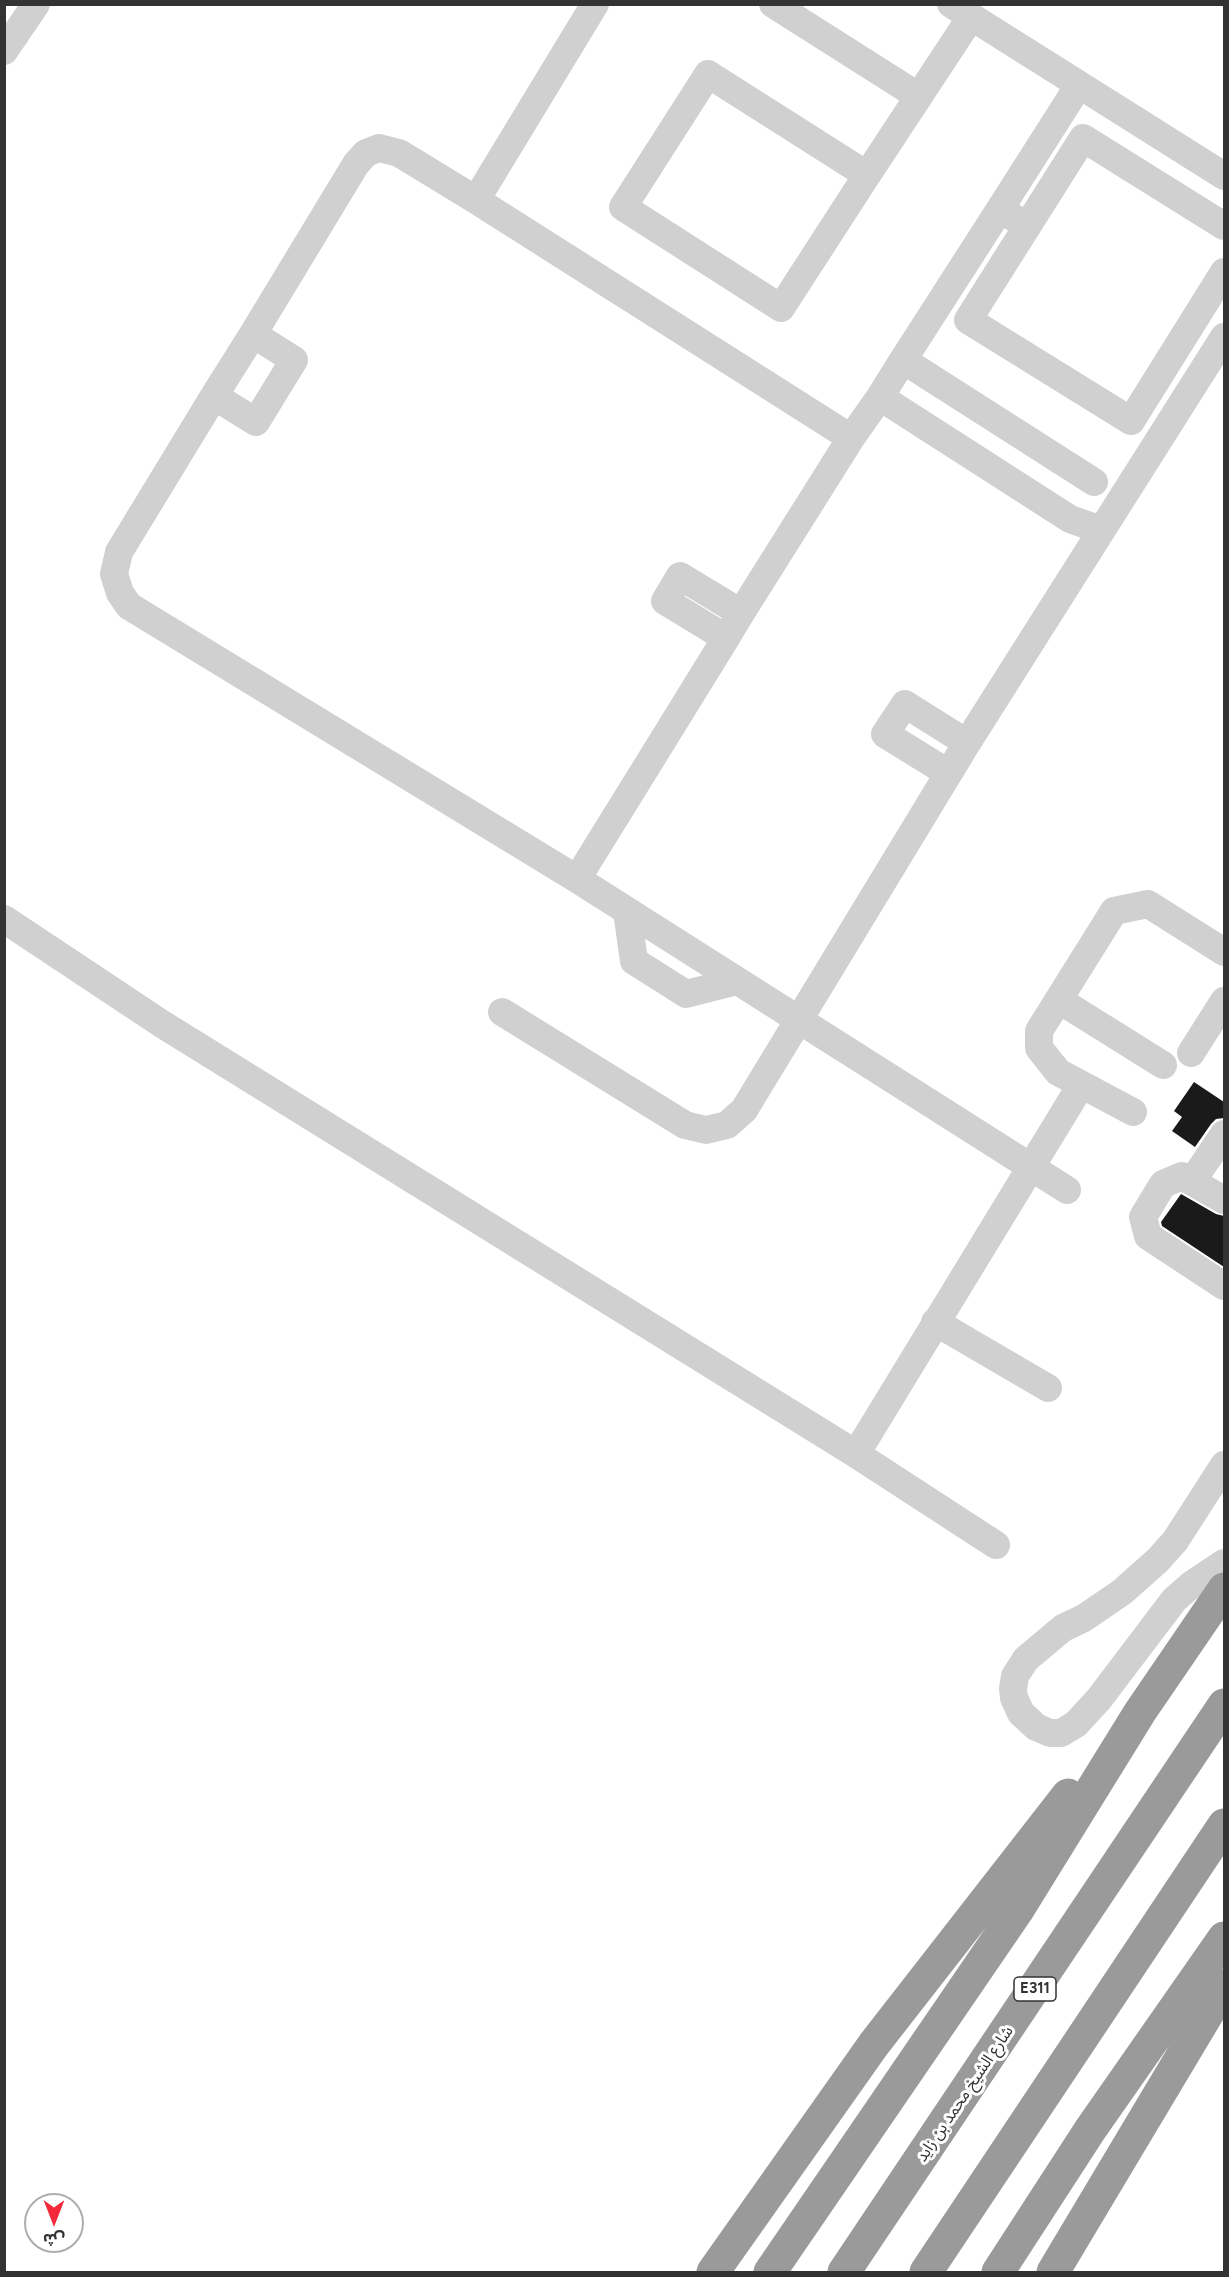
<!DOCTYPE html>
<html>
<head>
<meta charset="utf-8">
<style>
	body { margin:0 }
	#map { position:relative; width:1229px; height:2277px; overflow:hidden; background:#fff; font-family:Figtree,"Noto Sans Arabic",sans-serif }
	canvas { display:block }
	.frame { position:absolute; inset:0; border:6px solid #333; pointer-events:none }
	.north { position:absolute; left:24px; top:2193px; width:60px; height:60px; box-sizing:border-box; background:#fff; border:2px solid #adadad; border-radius:50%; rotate:180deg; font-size:16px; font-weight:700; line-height:24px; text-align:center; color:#333 }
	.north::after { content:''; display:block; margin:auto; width:21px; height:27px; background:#f42a3a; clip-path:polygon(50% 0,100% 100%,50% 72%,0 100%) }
</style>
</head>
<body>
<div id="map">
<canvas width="1229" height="2277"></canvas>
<div class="frame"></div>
<div class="north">ش</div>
</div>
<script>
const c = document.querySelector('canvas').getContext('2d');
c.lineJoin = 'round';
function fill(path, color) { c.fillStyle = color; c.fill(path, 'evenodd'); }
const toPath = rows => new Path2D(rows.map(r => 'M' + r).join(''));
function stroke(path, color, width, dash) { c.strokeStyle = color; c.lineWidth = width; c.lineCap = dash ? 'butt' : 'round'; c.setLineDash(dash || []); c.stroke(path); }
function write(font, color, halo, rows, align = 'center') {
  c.font = font + ' Figtree,"Noto Sans Arabic",sans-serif'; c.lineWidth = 6; c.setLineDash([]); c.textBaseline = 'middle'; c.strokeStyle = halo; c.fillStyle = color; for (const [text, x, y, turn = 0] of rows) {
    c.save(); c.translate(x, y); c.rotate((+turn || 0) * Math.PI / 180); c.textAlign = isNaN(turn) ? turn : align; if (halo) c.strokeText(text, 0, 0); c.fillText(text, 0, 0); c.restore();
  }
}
fill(toPath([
	[1194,1082,1224,1102,1224,1118,1216,1119,1211,1124,1195,1147,1172,1131,1182,1117,1174,1111],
	[1181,1194,1216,1214,1224,1216,1224,1267,1162,1226,1161,1222]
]), '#1a1a1a');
stroke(toPath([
	[773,4,918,96],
	[951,4,1224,176],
	[4,51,36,4],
	[708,74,867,175,781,308,623,207,708,74],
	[867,175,971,17],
	[476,200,595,4],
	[1027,226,1000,209,1079,85],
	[1224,226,1083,138,968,320,1131,421,1224,272],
	[253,334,356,164,366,153,379,148,399,153,476,200,851,438,880,397,1070,519,1101,530],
	[903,360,1000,209],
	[214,396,256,422,294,360,253,334,214,396,119,552,114,574,120,593,129,606,577,879,1067,1190],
	[880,397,903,360,1094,482],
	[741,613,851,438],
	[967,743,1224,337],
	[577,879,668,732,726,638,741,613,680,576,665,601,726,638],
	[627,911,634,961,686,994,737,981],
	[4,919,162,1024,856,1454,996,1545],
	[1059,1000,1163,1065],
	[502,1012,685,1125,706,1130,727,1125,744,1110,967,743,905,704,885,734,948,773],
	[1191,1053,1224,1001],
	[1133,1112,1058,1072,1039,1048,1039,1031,1114,911,1148,904,1224,952],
	[1193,1180,1224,1134],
	[1224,1200,1182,1176,1163,1184,1143,1217,1148,1236,1224,1286],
	[935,1322,1048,1388],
	[856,1454,1081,1085],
	[1224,1465,1175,1541,1158,1560,1122,1592,1084,1618,1063,1628,1026,1659,1015,1676,1013,1689,1014,1698,1021,1713,1036,1727,1050,1733,1061,1733,1076,1724,1099,1699,1174,1600,1191,1585,1224,1563]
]), '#d0d0d0', 28);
stroke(toPath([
	[713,2272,874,2044,1068,1795],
	[770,2272,1017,1911,1140,1712,1224,1589],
	[844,2272,1224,1705],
	[926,2272,1224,1825],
	[998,2272,1090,2130,1224,1938],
	[1053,2272,1224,1986]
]), '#9a9a9a', 33);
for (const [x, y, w] of [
	[1035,1989,42]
]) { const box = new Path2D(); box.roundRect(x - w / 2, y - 12, w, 24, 4.5); c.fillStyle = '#fff'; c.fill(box); stroke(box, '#333', 1.5); }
write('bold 15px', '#333', null, [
	["E311",1035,1989]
]);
write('16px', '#333', '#fff', [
	["شارع الشيخ محمد بن زايد",965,2094,-56]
]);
</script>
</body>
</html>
